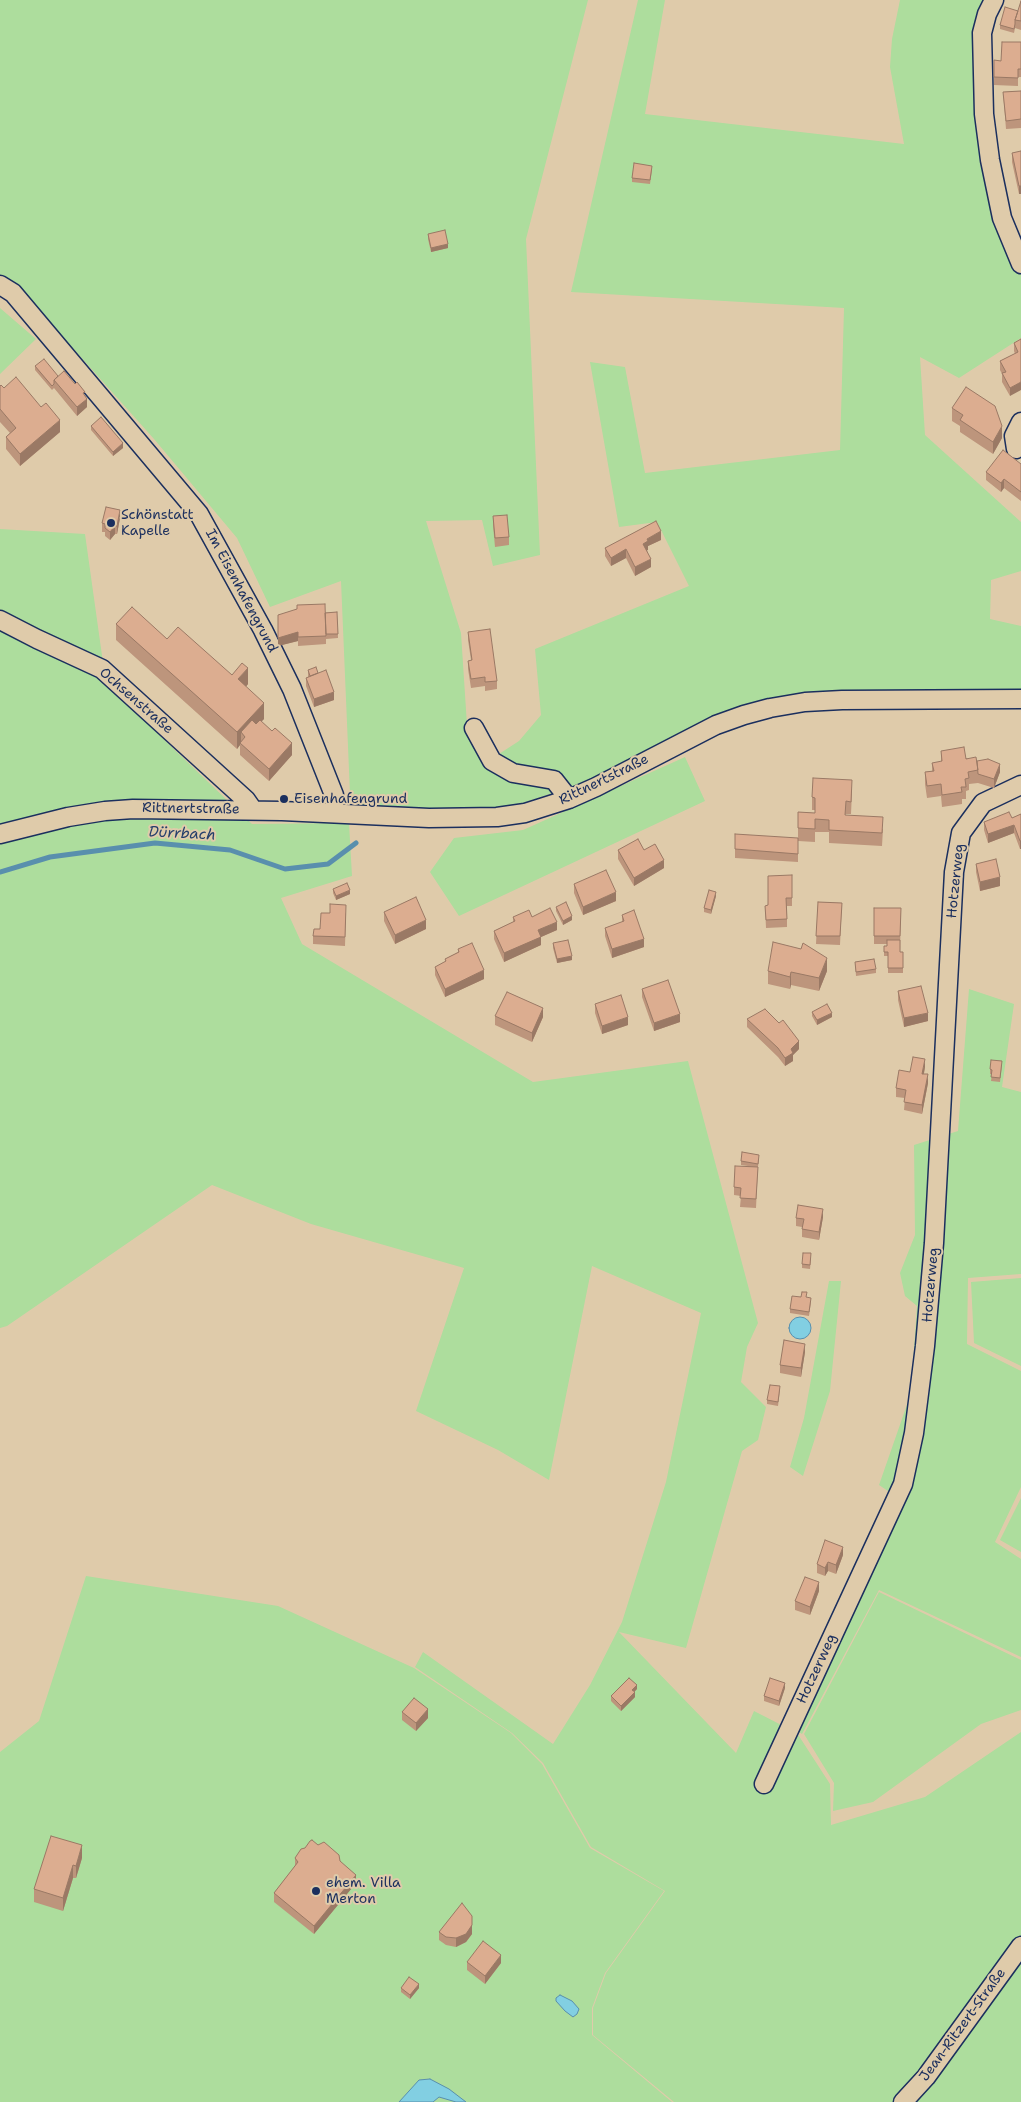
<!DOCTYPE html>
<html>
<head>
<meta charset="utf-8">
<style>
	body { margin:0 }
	canvas { display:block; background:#dfcbaa }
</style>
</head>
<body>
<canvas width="1021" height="2102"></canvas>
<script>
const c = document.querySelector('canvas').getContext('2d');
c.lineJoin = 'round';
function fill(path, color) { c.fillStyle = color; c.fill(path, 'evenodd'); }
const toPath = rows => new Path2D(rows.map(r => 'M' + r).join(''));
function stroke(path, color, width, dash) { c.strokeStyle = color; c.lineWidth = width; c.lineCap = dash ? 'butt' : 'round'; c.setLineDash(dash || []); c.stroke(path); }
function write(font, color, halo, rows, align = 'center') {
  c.font = font + ' "Shantell Sans",sans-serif'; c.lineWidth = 4; c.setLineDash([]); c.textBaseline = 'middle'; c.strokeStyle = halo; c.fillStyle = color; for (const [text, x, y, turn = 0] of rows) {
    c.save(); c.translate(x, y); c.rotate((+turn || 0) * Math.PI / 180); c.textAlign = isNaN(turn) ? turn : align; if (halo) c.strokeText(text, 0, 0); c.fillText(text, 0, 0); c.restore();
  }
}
fill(toPath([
	[0,0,588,0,526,239,540,555,493,566,482,520,426,521,461,633,467,725,485,763,519,741,541,715,535,649,689,586,657,522,619,527,590,362,625,367,645,473,840,450,844,308,571,292,638,0,665,0,645,114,904,144,890,67,892,39,900,0,989,0,976,28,998,214,1021,274,1021,338,959,378,920,357,925,435,1021,522,1021,571,991,580,990,619,1021,626,1021,691,798,695,748,704,679,734,583,783,505,809,362,810,350,794,341,581,270,607,237,538,154,439,28,298,0,280],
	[0,308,36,339,0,374],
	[0,529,85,534,106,684,252,824,349,823,352,876,281,898,302,944,533,1082,688,1061,758,1323,747,1347,741,1382,766,1407,758,1440,742,1451,686,1648,619,1632,736,1753,754,1711,797,1733,830,1784,831,1825,925,1797,1021,1732,1021,2102,674,2102,593,2035,593,2008,606,1973,665,1891,591,1847,543,1763,512,1733,415,1667,423,1652,553,1744,590,1685,622,1622,666,1482,701,1313,592,1266,549,1480,498,1450,416,1411,464,1268,311,1224,212,1185,7,1326,0,1328],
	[685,757,705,801,459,916,430,872,454,838,523,830],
	[969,989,1014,1004,1002,1087,1021,1092,1021,1274,968,1278,967,1344,1021,1371,1021,1487,995,1542,1021,1559,1021,1657,879,1590,802,1734,793,1728,903,1501,879,1485,911,1393,917,1306,905,1296,900,1273,915,1235,914,1145,958,1131],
	[1021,1278,1021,1366,974,1343,971,1282],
	[829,1281,841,1281,830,1391,803,1476,790,1467,804,1418],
	[1021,1498,1021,1552,1000,1540],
	[86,1576,278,1606,414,1668,511,1733,542,1764,590,1848,664,1891,605,1973,592,2008,592,2035,672,2102,0,2102,0,1752,39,1721],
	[879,1592,1021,1660,1021,1710,981,1724,873,1802,833,1811,834,1783,804,1734]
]), '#addd9d');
const water = toPath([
	'789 1328a11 11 0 1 1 22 0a11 11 0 1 1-22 0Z',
	[560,1995,572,2001,579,2009,577,2014,573,2017,565,2011,556,2001,556,1998,560,1995],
	[430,2079,449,2089,466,2102,456,2102,439,2097,433,2102,399,2102,419,2080,430,2079]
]);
fill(water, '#82cfe2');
stroke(water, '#598fad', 1);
stroke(toPath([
	[0,872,50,857,155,843,230,850,285,869,328,864,356,843]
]), '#598fad', 5);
const minor = toPath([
	[994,0,987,14,982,33,984,114,990,160,1002,218,1021,264],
	[0,285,13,293,199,514,263,630,292,689,334,795,335,813],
	[1016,449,1014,436,1021,422],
	[0,620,37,639,102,669,246,800,253,810],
	[474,728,492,761,513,773,554,780,569,799],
	[0,834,68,817,105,811,133,809,282,811,429,818,497,817,525,813,569,799,596,787,716,725,744,715,770,708,805,702,842,700,1021,699],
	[764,1784,903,1484,914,1433,925,1346,934,1243,954,872,961,833,983,803,1021,785],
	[903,2102,926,2077,1021,1946]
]);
stroke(minor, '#1b2f5e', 21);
stroke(minor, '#dfcbaa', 18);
fill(toPath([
	[1021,1,1021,30,1015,28,1014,33,1000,29,1000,25,1018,11],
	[1021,42,1021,77,1018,77,1018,86,994,85,994,60,1001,61],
	[1021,91,1021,128,1006,129,1003,92],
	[1021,146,1021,194,1019,194,1012,162,1012,153,1021,152],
	[652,170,650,184,632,182,632,178],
	[428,234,448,248,431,252,428,239],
	[1021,339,1010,396,1002,382,1002,374,1000,370,1000,361,1015,354,1014,351,1014,343],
	[35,366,58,376,85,396,87,407,77,416,54,388,52,390,35,370],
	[0,386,41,407,60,432,20,466,6,449,6,437,10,433,0,422],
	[952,408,1002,438,993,454,960,432,960,426,952,421],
	[91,426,123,448,113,456,91,430],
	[1021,464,1021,501,1004,488,1001,492,986,480,986,472],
	[493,516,509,537,509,545,495,547,493,525],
	[120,518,117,534,115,534,110,540,105,536,105,532,102,532,102,523],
	[661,540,648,546,648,550,647,550,651,567,635,576,626,558,611,566,605,556,605,548],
	[337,612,338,638,326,639,326,644,298,646,298,641,278,646,278,615],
	[116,624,232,675,248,684,246,687,264,719,261,721,292,755,269,781,240,755,240,745,237,749,116,640],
	[468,632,497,681,497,689,485,691,485,686,471,688,468,669,468,661,471,660,468,640],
	[308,670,318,673,334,700,314,707,306,686,306,678,308,677],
	[941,751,977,761,1000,772,994,788,978,783,969,784,969,790,966,791,966,799,962,799,962,804,942,807,941,796,927,798,925,784,925,772,932,771,932,763,941,762],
	[852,792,851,814,846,814,845,815,883,829,882,846,829,843,829,832,815,832,815,842,798,841,798,812,815,813,815,810,812,810,812,797],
	[1021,814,1020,849,1014,833,988,843,984,830,984,822,1012,818],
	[798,838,798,862,735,858,735,849],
	[618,850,664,868,634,886,618,859],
	[976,864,1000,886,980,891,976,872],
	[792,875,792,906,787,906,787,927,766,928,765,906,768,905],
	[574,884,616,901,583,915,574,893],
	[333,889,350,894,336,900,333,893],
	[716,896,711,914,704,912,704,908],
	[818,902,842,903,840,945,816,944],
	[556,907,572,920,563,925,556,911],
	[874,908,901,908,900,952,903,952,903,973,888,973,888,956,884,956,884,946,887,946,887,944,874,944],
	[384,912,426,929,395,944,384,921],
	[330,913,346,913,345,946,313,944,313,936,320,929],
	[622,915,644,947,612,958,605,936,605,928,622,922],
	[513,917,532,917,557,930,541,937,541,945,504,962,494,939,494,931,513,922],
	[553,943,572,960,557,963,553,948],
	[458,949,484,979,445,997,435,975,435,967,445,962,445,959,458,952],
	[855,962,876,969,876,973,856,976],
	[768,971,827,971,819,991,791,985,790,989,768,984],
	[642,989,680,1022,654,1031,642,997],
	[898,991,928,1021,904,1027,898,1000],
	[595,1004,628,1025,602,1034,595,1013],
	[812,1012,832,1017,817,1025,812,1016],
	[495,1016,543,1017,532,1042,495,1025],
	[747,1019,799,1049,793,1055,793,1061,785,1066,778,1057,747,1027],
	[1002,1065,1000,1082,991,1081,992,1074,990,1074,990,1069],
	[925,1067,924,1074,928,1083,922,1114,904,1110,905,1098,896,1097,896,1088,910,1072],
	[759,1159,758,1167,756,1208,740,1207,741,1196,734,1195,734,1187,748,1166,741,1165,741,1161],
	[823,1217,819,1240,802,1237,802,1227,796,1226,796,1218],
	[811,1258,810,1269,802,1268,802,1264],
	[801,1297,807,1297,811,1302,809,1316,790,1313,790,1309],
	[805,1352,801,1377,780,1373,780,1365],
	[780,1390,778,1406,767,1404,767,1400],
	[843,1555,836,1574,828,1571,825,1576,817,1573,817,1564],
	[819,1591,810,1615,795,1610,795,1601],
	[785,1688,779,1706,764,1701,764,1696],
	[637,1689,634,1692,635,1697,621,1711,611,1701,611,1696],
	[402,1712,428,1718,416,1731,402,1720],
	[318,1845,340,1861,356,1883,314,1934,274,1902,274,1893,295,1866,295,1858],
	[82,1858,76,1878,73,1878,63,1911,34,1902,34,1889],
	[472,1925,472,1934,466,1942,456,1947,446,1945,439,1940,439,1932],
	[467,1962,501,1963,485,1984,467,1970],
	[401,1988,419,1988,410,1999,401,1992]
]), '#bd957c');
fill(toPath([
	[1019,186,1021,186,1021,194,1019,194],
	[448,244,448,248,431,252,431,248],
	[1021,382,1021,390,1010,396,1010,388],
	[87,399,87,407,77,416,77,407],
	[60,420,60,432,20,466,20,454],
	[1002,426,1002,438,993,454,993,442],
	[123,443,123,448,113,456,113,452],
	[1004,479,1004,488,1001,492,1001,483],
	[120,510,120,518,117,534,117,526],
	[115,526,115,534,110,540,110,532],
	[661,531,661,540,648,546,648,550,643,552,643,544,647,539],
	[626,549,626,558,611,566,611,558],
	[651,559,651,567,635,576,635,567],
	[298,632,298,641,278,646,278,638],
	[248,668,248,684,238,696,238,679],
	[334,692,334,700,314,707,314,699],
	[264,703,264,719,245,739,245,737,241,732,241,743,240,743,240,745,237,749,237,732],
	[292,743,292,755,269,781,269,769],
	[1000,764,1000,772,994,788,994,779],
	[1014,825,1014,833,988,843,988,834],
	[1020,841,1021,841,1021,849,1020,849],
	[664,860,664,868,634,886,634,878],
	[1000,877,1000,886,980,891,980,882],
	[350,890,350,894,336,900,336,896],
	[616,892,616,901,583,915,583,907],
	[716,892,716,896,711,914,711,910],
	[572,916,572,920,563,925,563,921],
	[426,920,426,929,395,944,395,935],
	[557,922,557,930,541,937,541,945,504,962,504,953,538,930],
	[644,939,644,947,612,958,612,949],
	[572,956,572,960,557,963,557,959],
	[827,958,827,971,819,991,819,978],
	[484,970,484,979,445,997,445,989],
	[791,972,791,985,790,989,790,977],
	[543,1008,543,1017,532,1042,532,1033],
	[832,1013,832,1017,817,1025,817,1020],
	[928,1013,928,1021,904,1027,904,1018],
	[680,1014,680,1022,654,1031,654,1023],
	[628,1017,628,1025,602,1034,602,1026],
	[799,1041,799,1049,793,1055,793,1061,785,1066,785,1058,791,1049],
	[925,1059,925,1067,922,1082,922,1074],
	[928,1074,928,1083,922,1114,922,1105],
	[823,1209,823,1217,819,1240,819,1232],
	[805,1344,805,1352,801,1377,801,1368],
	[843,1547,843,1555,836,1574,836,1565],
	[828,1562,828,1571,825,1576,825,1568],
	[819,1582,819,1591,810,1615,810,1607],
	[785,1683,785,1688,779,1706,779,1701],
	[637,1685,637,1689,632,1694,632,1690],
	[635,1692,635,1697,621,1711,621,1706],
	[428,1709,428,1718,416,1731,416,1723],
	[82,1845,82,1858,76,1878,76,1866],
	[73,1865,73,1878,63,1911,63,1898],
	[356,1875,356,1883,314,1934,314,1926],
	[472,1916,472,1934,466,1942,456,1947,456,1938],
	[501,1955,501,1963,485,1984,485,1976],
	[419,1984,419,1988,410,1999,410,1995]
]), '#9a7965');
const building = toPath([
	[1021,1,1021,21,1015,20,1021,1],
	[1005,7,1018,11,1015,20,1015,24,1014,29,1000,25,1005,7],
	[1002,42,1021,42,1021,69,1018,69,1018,78,994,77,994,60,1001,61,1002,42],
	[1021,91,1021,119,1006,121,1003,92,1021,91],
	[1021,151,1021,186,1019,186,1012,153,1021,151],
	[634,163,652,166,650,180,632,178,634,163],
	[445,230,448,244,431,248,428,234,445,230],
	[1021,339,1021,382,1010,388,1002,373,1006,372,1000,361,1018,352,1014,343,1021,339],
	[44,359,58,376,54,380,54,384,52,386,35,366,44,359],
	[64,371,75,384,77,382,85,392,83,393,87,399,77,407,54,380,64,371],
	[16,377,41,407,46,403,60,420,20,454,6,437,16,428,0,409,0,386,1,385,4,388,16,377],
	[966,387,995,406,1002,426,993,442,960,420,963,415,952,408,966,387],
	[101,417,123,443,113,452,91,426,101,417],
	[1003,450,1021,464,1021,492,1004,479,1001,483,986,472,1003,450],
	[106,507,120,510,117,526,115,526,110,532,105,528,105,524,102,523,106,507],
	[507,515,509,537,495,538,493,516,507,515],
	[656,521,661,531,647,539,648,541,643,544,651,559,635,567,626,549,611,558,605,548,656,521],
	[325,604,326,636,298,637,298,632,278,638,278,615,297,609,297,605,325,604],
	[132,607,167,639,178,627,232,675,242,663,248,668,238,679,264,703,237,732,116,624,132,607],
	[337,612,338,634,326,634,325,613,337,612],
	[490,629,497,681,485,682,485,677,471,679,468,661,472,660,468,632,490,629],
	[316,667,318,673,310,676,308,670,316,667],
	[326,670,334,692,314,699,306,678,326,670],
	[252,720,256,724,260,720,272,731,275,728,292,743,269,769,240,743,245,737,241,732,252,720],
	[964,747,966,759,976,757,978,770,968,772,969,778,965,779,966,787,961,787,962,792,942,795,941,784,927,786,925,772,934,771,932,763,942,761,941,751,964,747],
	[988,759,1000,764,994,779,978,774,977,761,988,759],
	[813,778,852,780,851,802,846,801,845,815,883,817,882,833,829,830,829,820,815,819,815,829,798,828,798,812,815,813,815,798,812,797,813,778],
	[1009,812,1012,818,1021,814,1021,841,1020,841,1014,825,988,834,984,822,1009,812],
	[735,834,798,838,798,854,735,849,735,834],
	[638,839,644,850,655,844,664,860,634,878,618,850,638,839],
	[996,859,1000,877,980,882,976,864,996,859],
	[606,870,616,892,583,907,574,884,606,870],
	[792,875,792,898,786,898,787,919,766,920,765,906,768,905,768,876,792,875],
	[347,883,350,890,336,896,333,889,347,883],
	[709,890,716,892,711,910,704,908,709,890],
	[416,897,426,920,395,935,384,912,416,897],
	[566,902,572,916,563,921,556,907,566,902],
	[818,902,842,903,840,936,816,936,818,902],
	[330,904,346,905,345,937,313,936,314,929,320,929,321,913,330,913,330,904],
	[550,908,557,922,538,930,541,937,504,953,494,931,515,921,513,917,529,910,532,917,550,908],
	[874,908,901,908,900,936,874,936,874,908],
	[634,910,644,939,612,949,605,928,624,921,622,915,634,910],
	[568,940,572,956,557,959,553,943,568,940],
	[887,940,900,940,900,952,903,952,903,968,888,968,888,952,884,952,884,946,887,946,887,940],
	[773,942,801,949,803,943,827,958,819,978,791,972,790,977,768,971,773,942],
	[472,943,484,970,445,989,435,967,446,961,445,959,459,952,458,949,472,943],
	[874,959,876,969,856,972,855,962,874,959],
	[668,980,680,1014,654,1023,642,989,668,980],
	[921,986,928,1013,904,1018,898,991,921,986],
	[507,992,543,1008,532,1033,495,1016,507,992],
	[621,995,628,1017,602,1026,595,1004,621,995],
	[827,1004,832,1013,817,1020,812,1012,827,1004],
	[765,1009,779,1023,783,1020,799,1041,791,1049,793,1053,785,1058,778,1048,747,1019,765,1009],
	[913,1057,925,1059,922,1074,928,1074,922,1105,904,1102,906,1090,896,1088,899,1070,910,1072,913,1057],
	[991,1060,1002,1061,1000,1078,991,1077,992,1070,990,1069,991,1060],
	[742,1152,759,1155,758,1164,741,1161,742,1152],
	[735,1166,758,1167,756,1199,740,1198,741,1188,734,1187,735,1166],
	[798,1205,823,1209,819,1232,802,1229,804,1219,796,1218,798,1205],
	[803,1253,811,1253,810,1265,802,1264,803,1253],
	[802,1292,807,1292,806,1297,811,1298,809,1312,790,1309,792,1296,801,1297,802,1292],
	[784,1340,805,1344,801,1368,780,1365,784,1340],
	[770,1385,780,1386,778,1402,767,1400,770,1385],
	[825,1540,843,1547,836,1565,828,1562,825,1568,817,1564,825,1540],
	[805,1577,819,1582,810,1607,795,1601,805,1577],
	[629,1678,637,1685,632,1690,635,1692,621,1706,611,1696,629,1678],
	[770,1678,785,1683,779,1701,764,1696,770,1678],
	[414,1698,428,1709,416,1723,402,1712,414,1698],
	[51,1836,82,1845,76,1866,73,1865,63,1898,34,1889,51,1836],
	[312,1840,318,1845,324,1842,339,1855,340,1861,356,1875,314,1926,274,1893,298,1862,295,1858,301,1849,305,1848,310,1841,312,1840],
	[462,1903,472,1916,472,1925,466,1934,456,1938,446,1937,439,1932,462,1903],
	[483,1941,501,1955,485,1976,467,1962,483,1941],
	[409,1977,419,1984,410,1995,401,1988,409,1977]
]);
fill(building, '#dcad90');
stroke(building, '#9a7965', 1);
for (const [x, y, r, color] of [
	[111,523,5,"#1b2f5e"],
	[284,799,5,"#1b2f5e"],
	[316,1891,5,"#1b2f5e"]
]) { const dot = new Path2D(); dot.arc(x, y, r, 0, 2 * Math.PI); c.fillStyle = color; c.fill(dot); stroke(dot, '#dfcbaa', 2); }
write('14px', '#1b2f5e', '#dfcbaa', [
	["Schönstatt",121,515],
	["Kapelle",121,531],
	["Eisenhafengrund",294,799],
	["ehem. Villa",326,1883],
	["Merton",326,1899]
], 'left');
write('14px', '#1b2f5e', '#dfcbaa', [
	["Im Eisenhafengrund",241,591,62],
	["Ochsenstraße",136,701,41],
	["Rittnertstraße",604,780,-26],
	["Rittnertstraße",191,809,1],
	["Hotzerweg",956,881,-84],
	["Hotzerweg",931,1285,-85],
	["Hotzerweg",817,1669,-65],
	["Jean-Ritzert-Straße",963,2025,-54]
]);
write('italic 15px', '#253f6b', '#dfcbaa', [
	["Dürrbach",182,834,3]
]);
</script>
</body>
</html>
